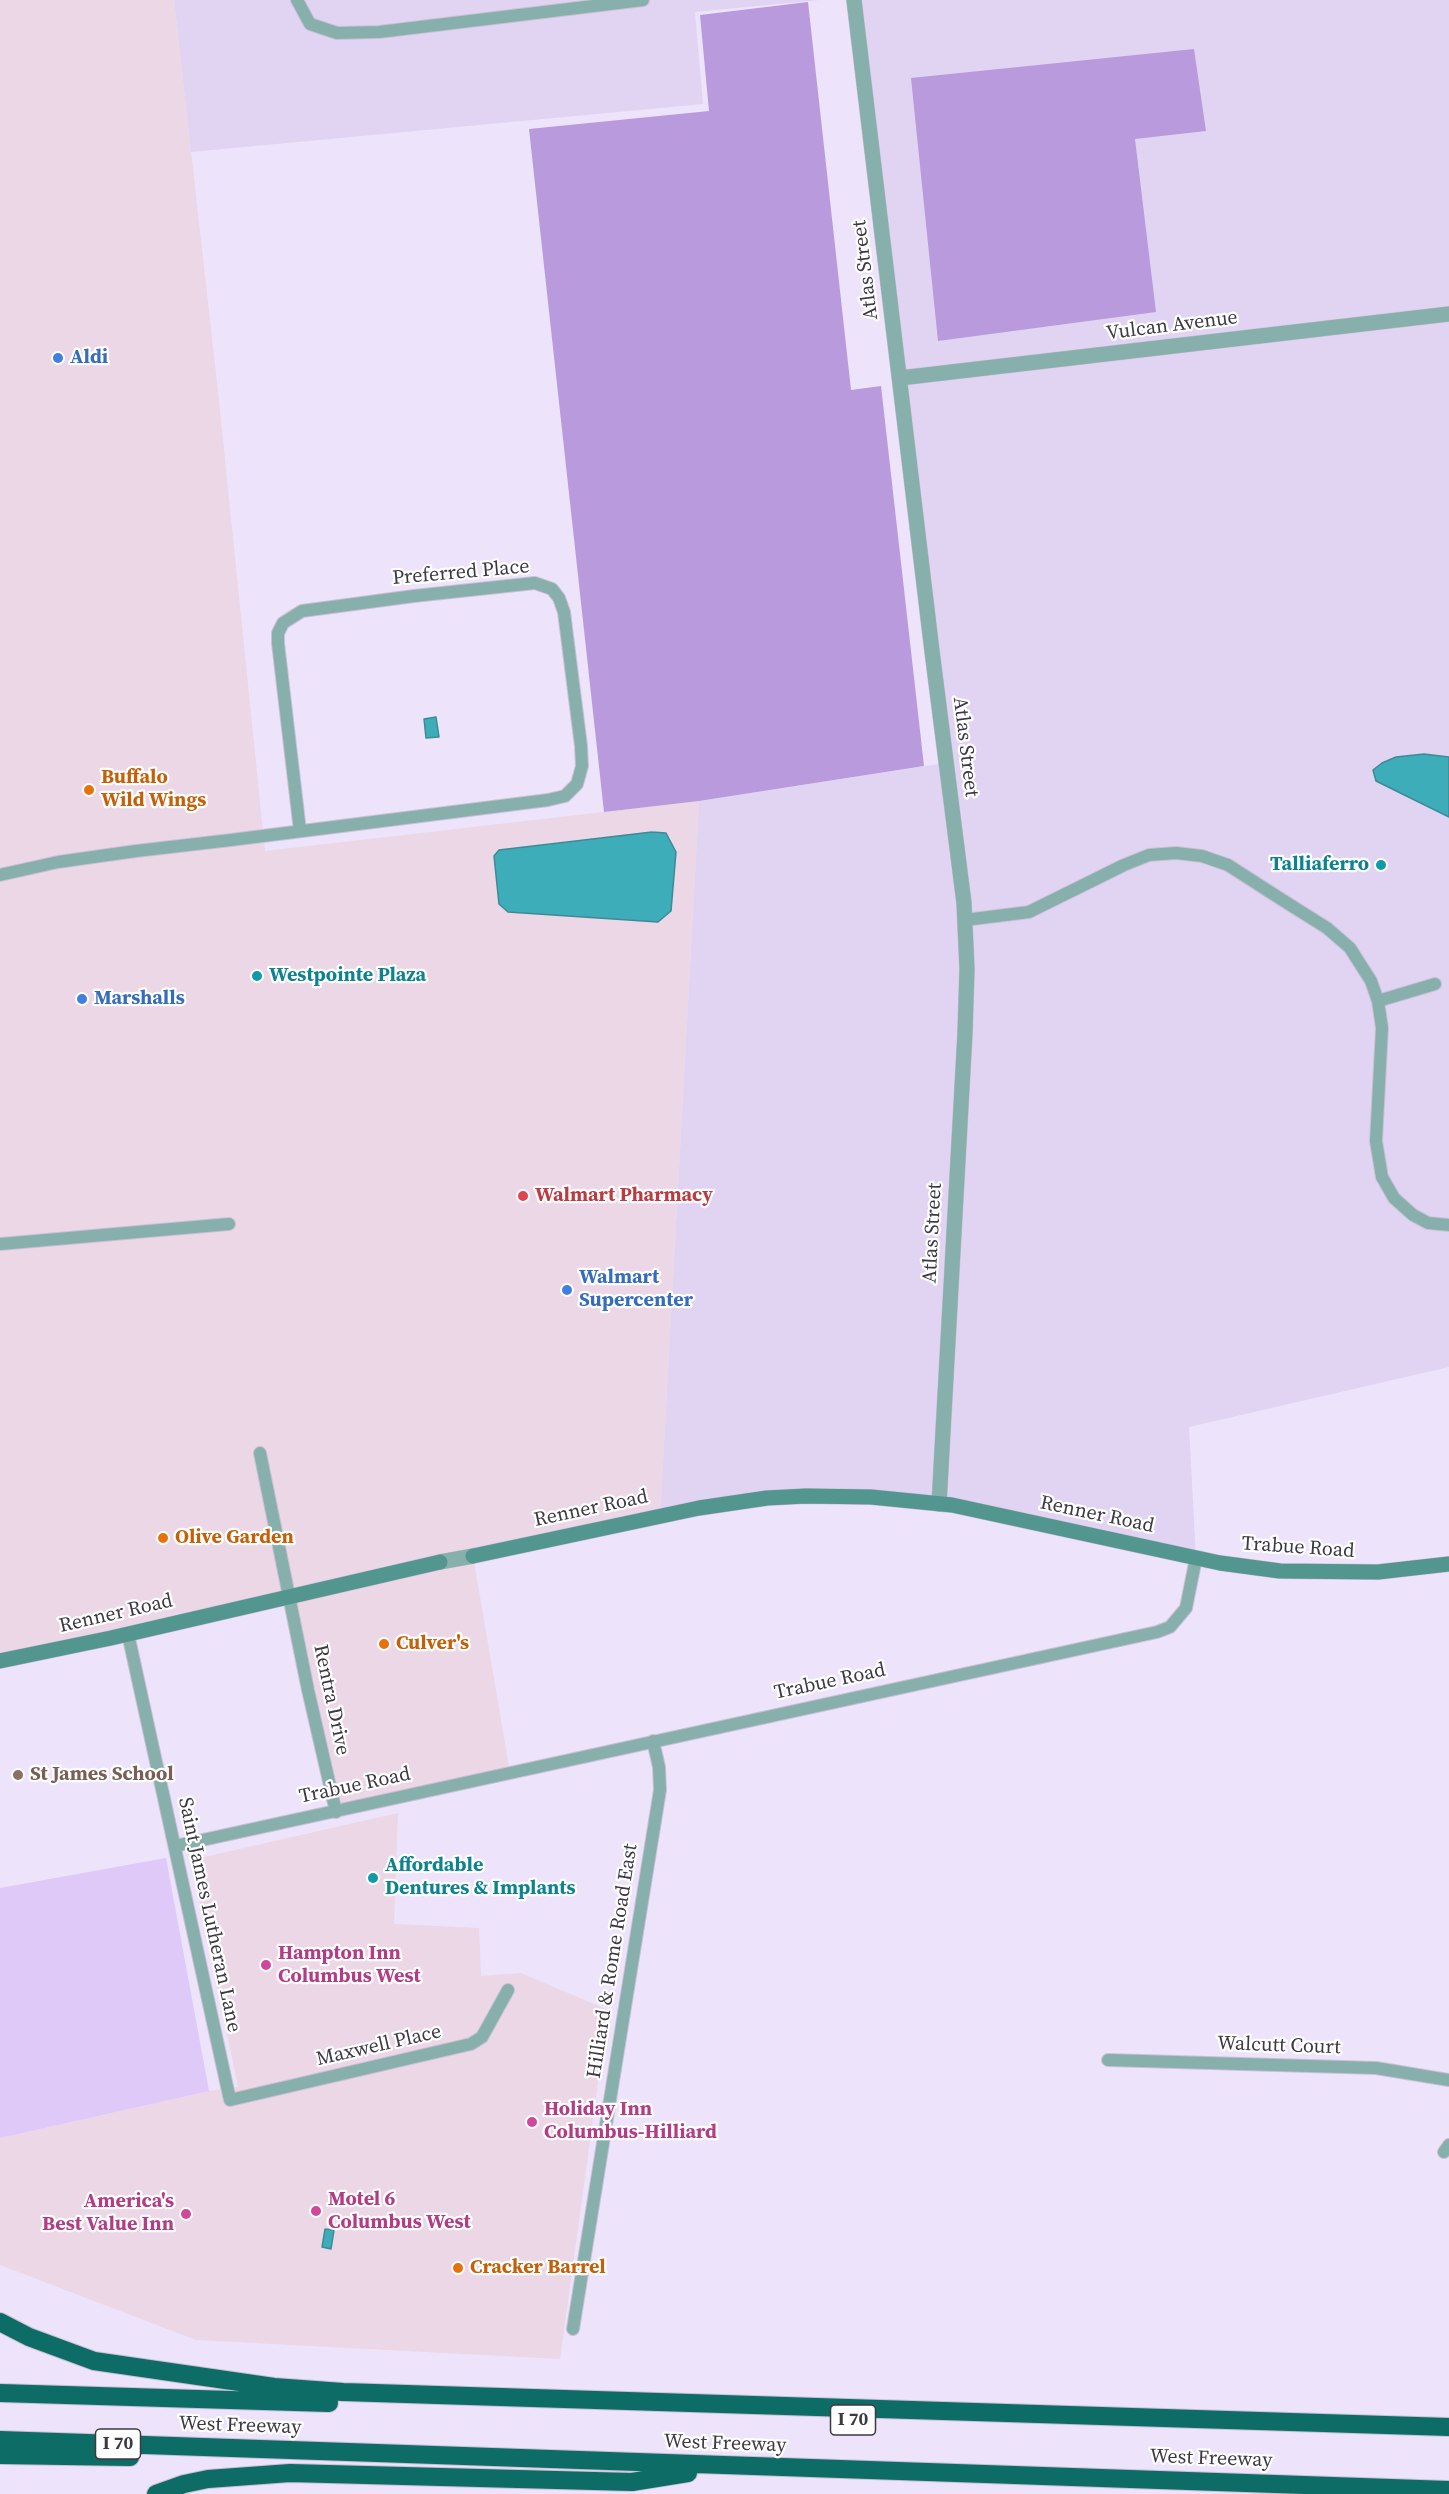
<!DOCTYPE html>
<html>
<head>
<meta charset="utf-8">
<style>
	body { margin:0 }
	canvas { display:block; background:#ede3fa }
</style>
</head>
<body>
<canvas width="1449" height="2494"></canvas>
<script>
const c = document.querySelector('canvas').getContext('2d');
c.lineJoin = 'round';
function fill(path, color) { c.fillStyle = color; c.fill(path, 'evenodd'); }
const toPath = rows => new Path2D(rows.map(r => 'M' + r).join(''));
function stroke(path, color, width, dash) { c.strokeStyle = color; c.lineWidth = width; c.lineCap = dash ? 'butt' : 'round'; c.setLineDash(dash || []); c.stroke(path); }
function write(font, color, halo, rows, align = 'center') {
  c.font = font + ' "Source Serif 4",serif'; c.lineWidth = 4.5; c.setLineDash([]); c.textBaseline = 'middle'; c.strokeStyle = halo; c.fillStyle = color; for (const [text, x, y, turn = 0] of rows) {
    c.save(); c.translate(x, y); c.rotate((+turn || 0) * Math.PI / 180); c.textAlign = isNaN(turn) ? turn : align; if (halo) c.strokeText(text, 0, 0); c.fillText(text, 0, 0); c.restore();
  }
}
fill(toPath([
	[0,0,174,0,218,391,265,851,699,801,660,1517,473,1556,510,1773,336,1812,290,1597,0,1661],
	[398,1813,394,1924,479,1928,481,1976,521,1973,608,2010,560,2359,196,2340,0,2265,0,2138,209,2091,238,2087,191,1860]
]), '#ebd7e6');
fill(toPath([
	[174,0,820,0,695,12,703,104,191,152],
	[854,0,1449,0,1449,1367,1189,1427,1196,1558,952,1505,806,1496,660,1517,699,801,945,763]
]), '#e1d4f3');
fill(toPath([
	[166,1858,209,2091,0,2138,0,1888]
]), '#dec9f9');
fill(toPath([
	[808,2,851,390,881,386,924,766,699,801,604,812,529,129,709,111,700,15],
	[1194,49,1206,131,1135,139,1156,312,938,341,911,78]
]), '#b89add');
const water = toPath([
	[436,717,439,737,426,738,424,719,436,717],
	[1424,754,1449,757,1449,817,1376,781,1373,770,1382,763,1396,757,1424,754],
	[652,832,666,833,676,852,671,911,658,922,508,912,499,904,494,856,499,850,652,832],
	[325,2229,334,2230,331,2249,322,2247,325,2229]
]);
fill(water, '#3dadb9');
stroke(water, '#3d8a95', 1.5);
const minor = toPath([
	[297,0,310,24,337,33,379,32,643,0],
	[0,875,58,862,136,851,231,840,548,800,565,796,577,784,582,766,581,746,564,612,559,598,552,589,535,583,414,596,302,611,283,623,278,633,278,643,300,831],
	[965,920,1029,912,1124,865,1149,855,1176,853,1202,856,1228,865,1284,901,1327,928,1350,948,1371,981,1378,1001,1382,1028,1376,1141,1382,1177,1394,1198,1413,1215,1428,1223,1449,1225],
	[1378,1001,1435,984],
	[0,1244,229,1224],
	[260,1453,308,1690,336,1812],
	[128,1634,230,2100,471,2044,482,2037,508,1990],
	[175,1846,1157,1632,1170,1627,1186,1608,1196,1558],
	[1108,2060,1376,2068,1449,2080],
	[1444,2152,1449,2145],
	[573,2329,660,1790,659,1767,653,1741]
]);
const tertiary = toPath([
	[854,0,932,651,964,903,967,969,965,1033,939,1504],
	[900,378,1449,314],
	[440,1562,473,1556]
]);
const secondary = toPath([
	[473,1556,699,1508,767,1498,806,1496,871,1497,952,1505,1220,1563,1280,1571,1378,1572,1449,1564],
	[0,1661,111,1638,440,1562]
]);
const motorway = toPath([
	[0,2322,29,2337,94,2361,274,2387,343,2392,1449,2427],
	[0,2393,329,2403],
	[0,2440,1449,2490],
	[0,2455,130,2457],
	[156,2494,184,2484,208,2479,290,2473,632,2482,688,2473]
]);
stroke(minor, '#cac1d5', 14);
stroke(tertiary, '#cac1d5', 16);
stroke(secondary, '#cac1d5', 16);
stroke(motorway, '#cac1d5', 20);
stroke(minor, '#87b0ac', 12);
stroke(tertiary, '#87b0ac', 15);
stroke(secondary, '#53958f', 15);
stroke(motorway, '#0d6c66', 18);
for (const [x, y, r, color] of [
	[58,358,6,"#3f7fe0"],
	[89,790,6,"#e8710a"],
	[1381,865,6,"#0f9aa8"],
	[257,976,6,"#0f9aa8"],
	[82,999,6,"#3f7fe0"],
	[523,1196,6,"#e0444e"],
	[567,1290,6,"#3f7fe0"],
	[163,1538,6,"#e8710a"],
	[384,1644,6,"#e8710a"],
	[18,1775,6,"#8d6e63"],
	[373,1878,6,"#0f9aa8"],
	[266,1965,6,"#d1479c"],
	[532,2122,6,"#d1479c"],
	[316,2211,6,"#d1479c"],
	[186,2214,6,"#d1479c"],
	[458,2268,6,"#e8710a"]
]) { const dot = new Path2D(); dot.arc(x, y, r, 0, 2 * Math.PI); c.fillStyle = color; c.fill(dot); stroke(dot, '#fff', 2); }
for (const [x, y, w] of [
	[853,2420,45],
	[118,2444,45]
]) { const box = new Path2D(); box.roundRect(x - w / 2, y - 15, w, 30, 4.5); c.fillStyle = '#fff'; c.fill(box); stroke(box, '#3c3942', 1.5); }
write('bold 18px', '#3c3942', null, [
	["I 70",853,2420],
	["I 70",118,2444]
]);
write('20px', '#3c3942', '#fff', [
	["Atlas Street",866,270,-97],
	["Vulcan Avenue",1172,326,-7],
	["Preferred Place",461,573,-5],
	["Atlas Street",965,747,83],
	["Atlas Street",933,1233,-87],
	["Renner Road",591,1509,-12],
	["Renner Road",1097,1515,12],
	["Trabue Road",1298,1548,4],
	["Renner Road",116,1614,-13],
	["Trabue Road",830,1682,-12],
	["Rentra Drive",331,1700,78],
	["Trabue Road",355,1786,-12],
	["Saint James Lutheran Lane",209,1915,78],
	["Hilliard & Rome Road East",613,1961,-81],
	["Maxwell Place",379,2046,-13],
	["Walcutt Court",1279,2046,2],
	["West Freeway",240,2426,2],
	["West Freeway",725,2444,2],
	["West Freeway",1211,2459,2]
]);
write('bold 20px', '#366cbe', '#fff', [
	["Aldi",70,358],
	["Marshalls",94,999],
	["Walmart",579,1278],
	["Supercenter",579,1301]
], 'left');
write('bold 20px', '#c56008', '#fff', [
	["Buffalo",101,778],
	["Wild Wings",101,801],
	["Olive Garden",175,1538],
	["Culver's",396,1644],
	["Cracker Barrel",470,2268]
], 'left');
write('bold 20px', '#0d838f', '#fff', [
	["Talliaferro",1369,865,"right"],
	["Westpointe Plaza",269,976],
	["Affordable",385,1866],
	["Dentures & Implants",385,1889]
], 'left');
write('bold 20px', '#be3a42', '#fff', [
	["Walmart Pharmacy",535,1196]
], 'left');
write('bold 20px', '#785e54', '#fff', [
	["St James School",30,1775]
], 'left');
write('bold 20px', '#b23c85', '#fff', [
	["Hampton Inn",278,1954],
	["Columbus West",278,1977],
	["Holiday Inn",544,2110],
	["Columbus-Hilliard",544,2133],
	["Motel 6",328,2200],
	["Columbus West",328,2223],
	["America's",174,2202,"right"],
	["Best Value Inn",174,2225,"right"]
], 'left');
</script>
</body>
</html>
